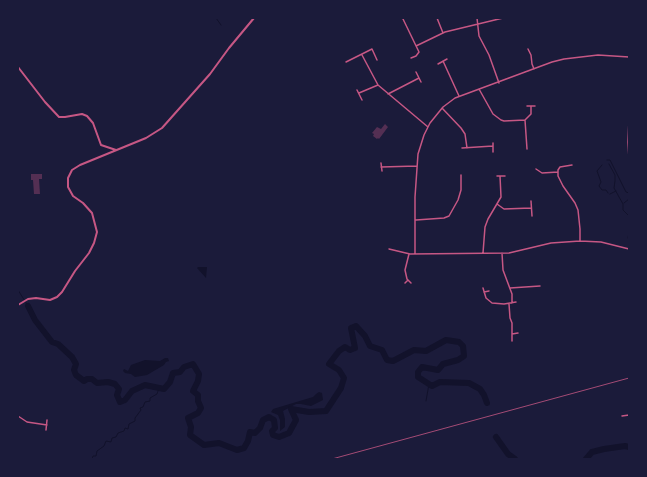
<!DOCTYPE html>
<html>
<head>
<meta charset="utf-8">
<style>
	body { margin:0 }
	#map { position:relative; width:647px; height:477px; overflow:hidden; background:#1b1b3a; font-family:"Open Sans",sans-serif }
	canvas { display:block }
	.frame { position:absolute; inset:0; border:19px solid #1b1b3a; pointer-events:none }
</style>
</head>
<body>
<div id="map">
<canvas width="647" height="477"></canvas>
<div class="frame"></div>
</div>
<script>
const c = document.querySelector('canvas').getContext('2d');
c.lineJoin = 'round';
function fill(path, color) { c.fillStyle = color; c.fill(path, 'evenodd'); }
const toPath = rows => new Path2D(rows.map(r => 'M' + r).join(''));
function stroke(path, color, width, dash) { c.strokeStyle = color; c.lineWidth = width; c.lineCap = dash ? 'butt' : 'round'; c.setLineDash(dash || []); c.stroke(path); }
fill(toPath([
	[198,267,207,267,206,278,197,268],
	[165,358,168,358,169,361,166,362,164,365,147,375,135,377,131,374,125,373,123,371,124,369,128,371,131,365,145,360,160,361],
	[319,392,322,393,323,400,311,406,301,404,296,404,283,411,285,419,285,427,280,431,280,420,278,415,271,412,273,409,313,397,316,394]
]), '#12122b');
stroke(toPath([
	[216,18,221,25],
	[607,160,610,160,626,192,629,193],
	[609,164,615,175,615,181,614,188,623,204,623,210,629,216],
	[602,165,597,171,601,182,599,186,602,190,606,190,608,193],
	[610,194,616,191],
	[624,203,629,199],
	[628,238,629,233],
	[18,290,28,306],
	[426,401,429,384],
	[92,459,93,456,96,456,97,451,104,446,106,441,111,442,112,438,116,437,118,433,124,431,125,428,128,429,129,424,135,421,135,418,141,410,140,408,143,407,145,402,150,401,150,398,157,394,159,388]
]), '#12122b', 1);
stroke(toPath([
	[28,306,35,320,52,342,58,344,72,357,76,364,74,370,76,375,84,381,87,379,92,379,97,383,108,382,115,384,119,389,117,395,120,402,125,400,132,391,145,385,164,389,170,382,173,373,180,372,184,367,193,364,199,374,198,381,193,391,198,395,198,401,201,408,198,413,188,418,191,427,190,435,204,445,219,443,237,450,244,448,248,441,250,432,255,433,260,428,263,420,269,417,274,420,275,428,272,431,273,435,279,437,289,433,296,420,291,409,309,412,326,411,341,388,344,378,339,370,329,364,339,351,345,347,350,350,355,348,351,328,356,326,365,336,370,346,382,350,387,360,393,361,414,350,426,351,446,340,459,342,463,346,464,356,458,360,443,364,438,370,422,367,418,372,418,377,432,386,440,382,469,383,480,389,484,395,487,403],
	[496,437,508,454,515,459],
	[586,459,592,452,604,449,625,446,629,447]
]), '#12122b', 6);
fill(toPath([
	[385,124,388,127,379,139,378,138,377,139,373,136,374,134,372,133,377,127,381,129],
	[31,174,42,174,42,179,39,179,40,194,34,194,33,180,31,180]
]), '#542f53');
stroke(toPath([
	[437,18,443,33],
	[477,18,479,36,489,55,499,83],
	[403,19,419,52,416,56,411,58],
	[416,46,445,32,503,18],
	[528,49,531,55,532,64,534,69],
	[362,55,378,85,428,127],
	[443,61,459,96],
	[346,62,372,49,377,60],
	[438,64,447,59],
	[416,72,421,82],
	[479,89,493,114,501,120,504,121,525,120,531,114,531,106],
	[357,90,362,100],
	[359,93,378,85],
	[388,94,419,78],
	[527,106,535,106],
	[442,108,461,128,465,134,467,148],
	[629,119,628,142,629,159],
	[525,120,527,149],
	[493,143,493,152],
	[462,148,493,146],
	[381,163,382,171],
	[572,165,560,167,558,170,558,176,563,186,575,203,578,210,580,229,580,241],
	[381,167,417,166],
	[536,169,542,173,558,172],
	[497,176,505,176],
	[531,201,532,216],
	[497,204,504,209,531,208],
	[416,220,444,218,449,216,458,200,461,190,461,175],
	[389,249,410,254,509,253,551,243,580,241,601,242,629,249],
	[483,253,485,227,488,219,501,197,500,176],
	[502,253,503,270,512,294,512,303],
	[409,254,405,270,407,279,411,283],
	[415,254,415,197,418,154,424,135,430,123,443,107,455,98,552,62,564,59,598,55,629,57],
	[405,283,408,280],
	[483,288,486,298,492,303,504,304,516,302],
	[510,288,540,286],
	[484,292,489,291],
	[509,304,510,318,512,323,512,341],
	[512,334,518,333],
	[18,416,27,422,47,425],
	[622,416,629,415],
	[46,430,47,420]
]), '#c65784', 1.5);
stroke(toPath([
	[18,67,45,102,59,117,65,117,82,114,87,116,93,123,101,145,116,150],
	[18,305,28,299,36,298,50,300,57,297,62,292,75,271,89,253,94,243,97,232,92,213,83,203,73,196,68,187,68,178,72,170,80,165,146,138,162,128,210,74,229,48,254,18]
]), '#c65784', 2);
stroke(toPath([
	[332,459,629,378]
]), '#a44b75', 1);
</script>
</body>
</html>
